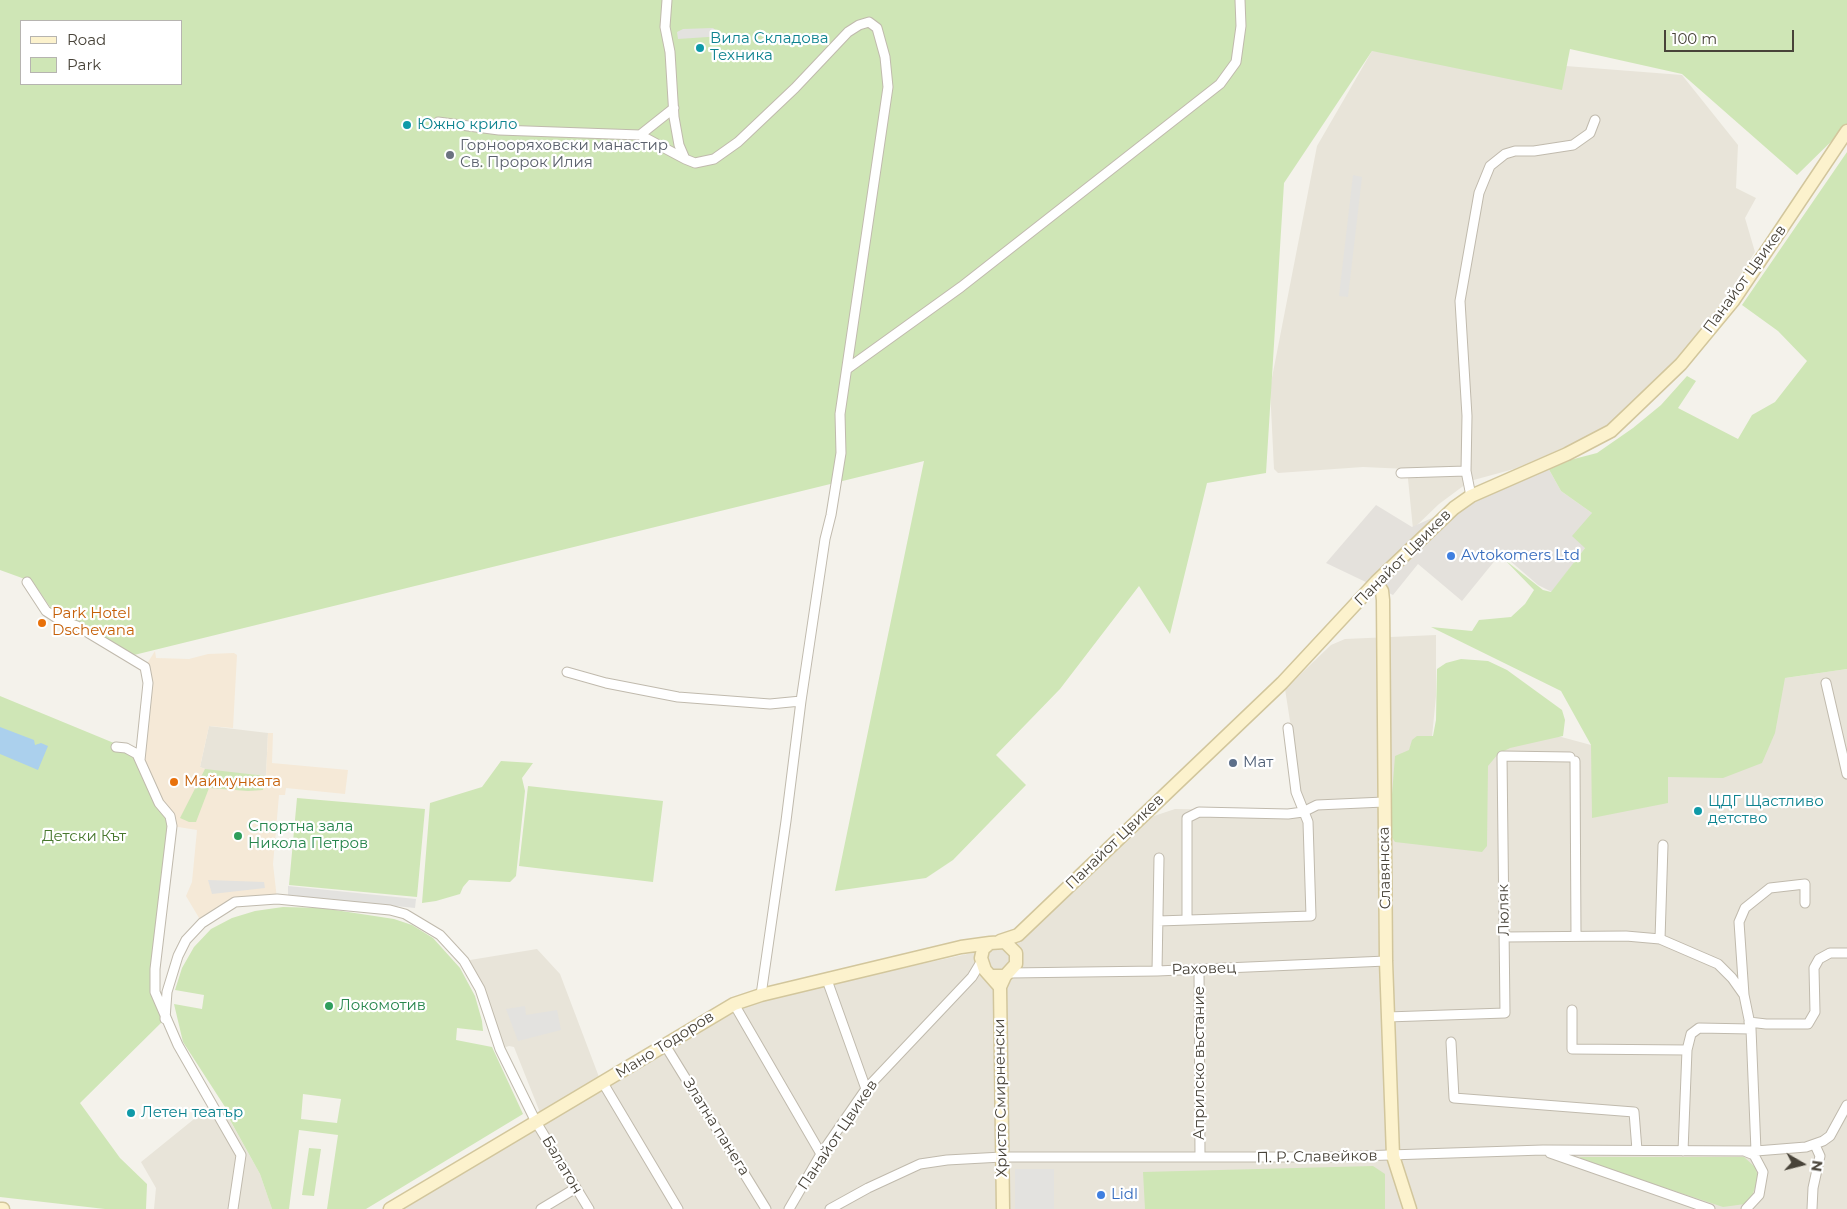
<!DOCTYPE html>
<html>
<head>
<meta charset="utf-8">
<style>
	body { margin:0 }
	#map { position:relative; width:1847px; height:1209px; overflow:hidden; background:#f4f2eb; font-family:Montserrat,sans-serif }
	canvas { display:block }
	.legend { position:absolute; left:20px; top:20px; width:162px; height:65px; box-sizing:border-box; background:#fff; border:1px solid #b6b4b0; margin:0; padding:6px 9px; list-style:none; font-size:15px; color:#484339 }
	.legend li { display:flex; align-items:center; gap:10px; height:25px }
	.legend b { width:25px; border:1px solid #b6b4b0 }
	.north { position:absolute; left:1777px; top:1139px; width:50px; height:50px; -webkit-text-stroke:4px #fff; paint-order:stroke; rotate:98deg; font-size:14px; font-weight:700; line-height:20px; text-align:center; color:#484339 }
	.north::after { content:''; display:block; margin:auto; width:18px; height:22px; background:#484339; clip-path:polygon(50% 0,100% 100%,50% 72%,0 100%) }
	.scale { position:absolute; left:1664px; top:30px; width:130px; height:22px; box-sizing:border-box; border:2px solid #484339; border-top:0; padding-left:6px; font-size:15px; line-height:18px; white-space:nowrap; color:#484339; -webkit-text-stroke:4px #fff; paint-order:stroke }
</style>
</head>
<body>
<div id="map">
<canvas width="1847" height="1209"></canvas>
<ul class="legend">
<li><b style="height:6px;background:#fcf2cd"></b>Road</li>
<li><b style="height:14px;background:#cfe6b6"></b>Park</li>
</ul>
<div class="north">N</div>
<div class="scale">100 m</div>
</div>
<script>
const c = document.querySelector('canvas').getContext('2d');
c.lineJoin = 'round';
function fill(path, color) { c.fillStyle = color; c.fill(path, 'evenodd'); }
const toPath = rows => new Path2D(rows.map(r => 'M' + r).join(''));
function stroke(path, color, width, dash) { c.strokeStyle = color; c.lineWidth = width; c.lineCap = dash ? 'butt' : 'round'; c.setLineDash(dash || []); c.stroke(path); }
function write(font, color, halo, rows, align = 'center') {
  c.font = font + ' Montserrat,sans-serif'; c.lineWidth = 4.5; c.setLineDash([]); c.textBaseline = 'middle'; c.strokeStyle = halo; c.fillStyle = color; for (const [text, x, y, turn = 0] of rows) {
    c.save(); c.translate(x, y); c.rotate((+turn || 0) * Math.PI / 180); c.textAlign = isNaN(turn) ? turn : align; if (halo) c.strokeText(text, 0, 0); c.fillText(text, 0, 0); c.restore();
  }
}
fill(toPath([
	[1372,51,1682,75,1738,145,1736,188,1756,198,1745,218,1755,252,1727,296,1676,363,1627,412,1596,433,1547,455,1514,469,1470,481,1439,504,1413,529,1407,469,1363,467,1278,473,1274,469,1270,388,1317,146],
	[1436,635,1436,696,1430,757,1554,735,1591,745,1785,678,1847,669,1847,1209,399,1209,545,1125,514,1047,509,1046,500,1049,464,961,537,949,560,974,599,1077,735,1009,779,995,1018,943,1148,818,1175,809,1304,811,1285,689,1331,645,1345,639],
	[209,726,268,733,266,776,210,771,200,767],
	[223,1108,260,1174,272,1209,154,1209,156,1188,141,1162,199,1115]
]), '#e8e4d9');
fill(toPath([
	[155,651,156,658,189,659,208,654,234,653,237,655,233,728,209,726,200,767,210,771,266,776,268,733,273,733,272,763,348,770,345,794,286,788,285,795,279,795,273,864,277,899,235,903,202,923,186,896,192,882,197,830,172,826,144,766,145,667]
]), '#f5e9d7');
fill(toPath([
	[1547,466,1561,491,1592,513,1585,548,1552,592,1538,585,1501,553,1462,601,1418,564,1393,595,1326,563,1376,505,1412,527]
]), '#e4e1dc');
fill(toPath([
	[0,0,1847,0,1847,126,1797,175,1682,74,1570,49,1562,90,1372,51,1284,183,1266,473,1207,483,1170,634,1139,586,1060,689,996,755,1026,785,953,860,926,878,835,891,924,461,134,655,72,617,50,607,33,582,0,570],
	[21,21,181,21,181,84,21,84],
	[1847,152,1847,669,1785,678,1775,733,1762,763,1723,778,1668,777,1668,803,1592,818,1591,745,1561,691,1431,627,1472,631,1479,620,1511,617,1525,604,1534,590,1505,560,1543,590,1551,592,1585,548,1572,536,1592,513,1561,491,1547,466,1597,453,1633,428,1661,405,1687,376,1696,381,1678,408,1738,439,1752,415,1775,402,1807,361,1778,331,1742,305],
	[1461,659,1488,661,1507,670,1562,710,1565,720,1563,736,1510,748,1498,754,1488,766,1487,846,1482,852,1395,842,1389,833,1395,756,1409,750,1412,740,1417,736,1433,736,1436,720,1437,669,1446,663],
	[0,696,126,748,144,766,170,816,155,969,165,1019,80,1103,120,1158,147,1184,146,1209,105,1209,0,1197],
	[501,761,533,763,522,778,525,791,516,876,510,882,469,880,463,887,460,894,436,901,422,903,430,803,482,787],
	[205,769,266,776,263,790,248,791,209,788,196,822,189,822,180,818],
	[528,786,663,801,653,882,519,866],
	[297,798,425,809,417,897,289,885],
	[283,907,322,908,394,919,412,925,433,938,460,968,475,996,482,1021,483,1031,457,1028,456,1040,492,1047,523,1114,366,1209,327,1209,338,1135,299,1130,289,1209,272,1209,260,1174,225,1111,227,1110,183,1042,174,1004,202,1009,204,995,175,990,182,968,194,947,211,929,232,918,255,911],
	[303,1094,341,1099,337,1123,301,1119],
	[309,1148,321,1149,314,1196,302,1195],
	[1580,1157,1744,1157,1756,1168,1758,1179,1751,1199,1745,1204,1723,1207,1581,1160],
	[1373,1166,1385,1174,1385,1209,1145,1209,1143,1172]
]), '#cfe6b6');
fill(toPath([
	[713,28,723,36,678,39,677,32,683,29],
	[1353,175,1362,177,1348,297,1339,296],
	[208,880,264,882,265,888,212,894],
	[288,886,416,899,415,908,288,895],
	[525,1006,526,1015,557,1010,561,1030,518,1041,506,1009],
	[1015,1169,1054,1169,1054,1209,1015,1209]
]), '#e3e2df');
fill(toPath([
	[0,727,34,740,35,745,41,743,48,746,38,770,0,754]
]), '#abd0ed');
const street = toPath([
	[667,0,665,27,670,52,674,117,679,145,685,159,695,163,714,159,738,142,795,88,848,32,859,25,869,22,877,28,885,57,888,87,840,414,841,453,831,515,825,539,801,701,786,821,761,995],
	[438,122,499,130,640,135,685,159],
	[640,135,674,108],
	[847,369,961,287,1220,84,1236,62,1241,26,1240,0],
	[1401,473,1466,471],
	[1471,496,1466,471,1467,416,1460,301,1479,193,1490,166,1505,154,1515,151,1534,151,1573,145,1590,133,1595,120],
	[27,582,46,611,60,620,77,626,145,667,148,683,140,760],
	[567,672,606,683,678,697,770,704,801,701],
	[1826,683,1847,774],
	[116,747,126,748,137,754,159,803,170,816,172,826,155,969,155,992,178,1045,241,1155,233,1209],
	[1575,761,1576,936],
	[1187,920,1187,818,1199,812,1288,814,1303,812,1317,805,1384,802],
	[1158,921,1311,916,1308,822,1296,792,1288,728],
	[1504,937,1626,936,1660,939,1718,964,1732,978,1744,995],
	[1660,939,1663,845],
	[1199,969,1200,1157],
	[1157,971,1159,858],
	[1010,973,1157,971,1386,961],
	[827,980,866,1089],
	[734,1004,821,1154],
	[1572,1010,1572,1049,1687,1050],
	[1387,1017,1505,1013,1502,756,1570,757],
	[165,1019,167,992,178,956,186,940,202,923,235,902,277,899,390,910,405,914,440,935,464,961,480,989,500,1049,536,1122,589,1209],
	[1749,1022,1766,1024,1808,1024,1815,1012,1814,968,1819,959,1830,953,1847,953],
	[1451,1042,1454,1098,1634,1112,1637,1150],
	[665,1045,766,1209],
	[603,1083,678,1209],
	[1683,1151,1687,1050,1691,1034,1699,1028,1751,1029],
	[1744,1151,1754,1155,1763,1172,1759,1195,1746,1209],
	[1756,1151,1751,1029,1744,995,1739,922,1745,908,1770,888,1805,884,1805,903],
	[1550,1153,1710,1209],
	[541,1209,576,1188],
	[789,1209,821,1154,866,1089,972,977,981,962],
	[830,1209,868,1188,920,1164,947,1160,1002,1157,1328,1157,1543,1150,1756,1151,1806,1147,1823,1141,1830,1136,1847,1105],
	[1812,1209,1813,1188,1820,1156,1815,1145]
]);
const secondary = toPath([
	[1376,582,1382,591,1383,600,1386,961,1393,1156,1410,1209],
	[1000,941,1018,935,1282,683,1376,582,1454,508,1471,496,1567,454,1611,431,1632,411,1681,364,1733,301,1847,131],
	[991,976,1005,976,1016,964,1016,953,1005,942,990,943,983,949,981,958,985,970,1000,987],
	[0,1209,3,1209],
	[390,1209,734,1004,761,995,961,947,990,943],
	[1003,1209,1000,987,1005,976]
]);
stroke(street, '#c0baad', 11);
stroke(secondary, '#d2c69c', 15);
stroke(street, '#fff', 9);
stroke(secondary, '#fcf2cd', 12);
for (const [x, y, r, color] of [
	[700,48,5,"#0f9aa8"],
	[407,125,5,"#0f9aa8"],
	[450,155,5,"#6b7280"],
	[1451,556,5,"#3f7fe0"],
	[42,623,5,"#e8710a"],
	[1233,763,5,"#5c6f8a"],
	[174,782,5,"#e8710a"],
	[1698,811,5,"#0f9aa8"],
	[238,836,5,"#2e9e5b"],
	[329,1006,5,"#2e9e5b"],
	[131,1113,5,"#0f9aa8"],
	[1101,1195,5,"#3f7fe0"]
]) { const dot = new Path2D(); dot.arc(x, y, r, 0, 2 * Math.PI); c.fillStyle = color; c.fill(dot); stroke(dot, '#fff', 2); }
write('15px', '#0d838f', '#fff', [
	["Вила Складова",710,39],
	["Техника",710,56],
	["Южно крило",417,125],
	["ЦДГ Щастливо",1708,802],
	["детство",1708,819],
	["Летен театър",141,1113]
], 'left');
write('15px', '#5b616d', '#fff', [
	["Горнооряховски манастир",460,146],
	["Св. Пророк Илия",460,163]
], 'left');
write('15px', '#484339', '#fff', [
	["Панайот Цвикев",1745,279,-54],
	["Панайот Цвикев",1403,558,-45],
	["Панайот Цвикев",1115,842,-44],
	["Славянска",1385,868,-91],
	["Люляк",1504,910,-91],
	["Раховец",1204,969,-2],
	["Мано Тодоров",665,1045,-32],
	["Априлско въстание",1200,1063,-90],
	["Христо Смирненски",1001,1098,-91],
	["Златна панега",716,1127,58],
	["Панайот Цвикев",838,1135,-56],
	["П. Р. Славейков",1317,1157,-1],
	["Балатон",562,1165,59]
]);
write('15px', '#366cbe', '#fff', [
	["Avtokomers Ltd",1461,556],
	["Lidl",1111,1195]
], 'left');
write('15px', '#c56008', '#fff', [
	["Park Hotel",52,614],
	["Dschevana",52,631],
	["Маймунката",184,782]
], 'left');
write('15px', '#4e5e75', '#fff', [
	["Мат",1243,763]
], 'left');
write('15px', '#27864d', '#fff', [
	["Спортна зала",248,827],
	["Никола Петров",248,844],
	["Локомотив",339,1006]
], 'left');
write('15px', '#48782e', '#fff', [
	["Детски Кът",84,837]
]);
</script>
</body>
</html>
